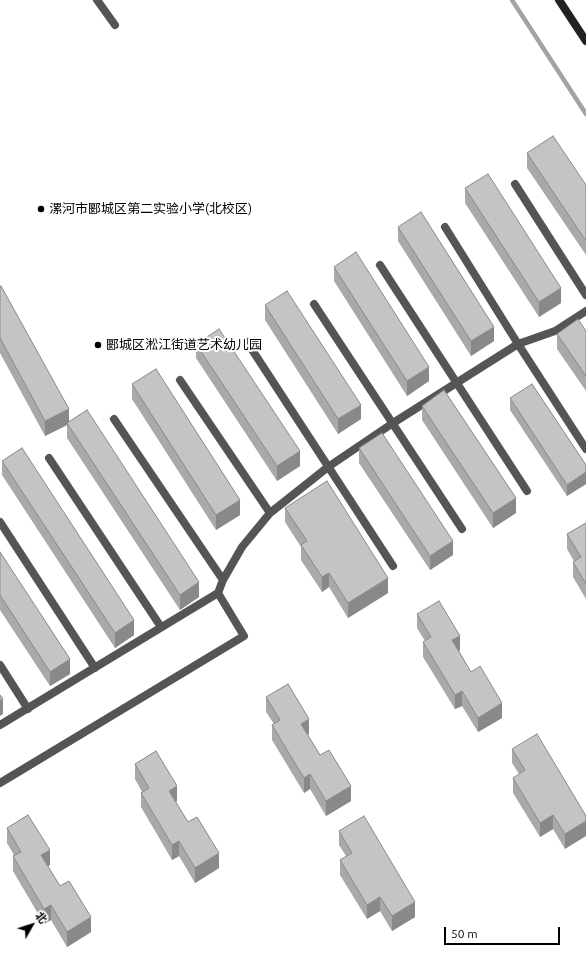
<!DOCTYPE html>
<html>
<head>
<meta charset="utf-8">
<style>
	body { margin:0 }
	#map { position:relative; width:586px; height:957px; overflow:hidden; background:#fff; font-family:Ubuntu,"Noto Sans SC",sans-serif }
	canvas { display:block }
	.north { position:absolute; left:12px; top:905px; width:40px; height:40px; -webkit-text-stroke:3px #fff; paint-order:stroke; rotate:51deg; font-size:11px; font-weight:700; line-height:16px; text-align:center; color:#000 }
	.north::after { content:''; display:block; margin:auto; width:14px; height:18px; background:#000; clip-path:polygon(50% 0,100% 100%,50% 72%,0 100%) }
	.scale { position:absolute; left:444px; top:927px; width:116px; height:18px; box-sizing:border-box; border:2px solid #000; border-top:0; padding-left:5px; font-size:12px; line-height:14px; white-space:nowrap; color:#000; -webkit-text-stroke:3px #fff; paint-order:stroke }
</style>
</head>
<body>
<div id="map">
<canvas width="586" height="957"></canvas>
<div class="north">北</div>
<div class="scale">50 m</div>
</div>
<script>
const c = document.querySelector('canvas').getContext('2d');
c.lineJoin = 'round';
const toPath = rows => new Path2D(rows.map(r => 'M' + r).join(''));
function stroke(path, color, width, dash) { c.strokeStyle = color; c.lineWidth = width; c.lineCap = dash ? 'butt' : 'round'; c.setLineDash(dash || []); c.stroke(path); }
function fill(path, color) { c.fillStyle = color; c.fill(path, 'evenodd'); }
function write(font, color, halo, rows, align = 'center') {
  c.font = font + ' Ubuntu,"Noto Sans SC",sans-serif'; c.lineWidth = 4; c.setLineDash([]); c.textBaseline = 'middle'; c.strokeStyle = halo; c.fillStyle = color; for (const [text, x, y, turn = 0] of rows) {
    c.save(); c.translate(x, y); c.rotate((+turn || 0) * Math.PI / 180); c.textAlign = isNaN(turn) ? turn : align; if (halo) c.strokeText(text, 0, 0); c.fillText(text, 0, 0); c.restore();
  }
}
stroke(toPath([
	[512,0,586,114]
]), '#a3a3a3', 4.5);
stroke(toPath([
	[97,0,115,25],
	[515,184,586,295],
	[445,227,518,344,555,331,586,311],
	[380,265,527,491],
	[314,304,462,529],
	[247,342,393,566],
	[180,380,270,513],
	[114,419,223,580],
	[49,458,161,627],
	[0,522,95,668],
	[0,665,28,709],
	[0,725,218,593,223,580,242,547,270,513,328,467,393,423,518,344,586,449],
	[0,783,244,636,218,593]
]), '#555', 8);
stroke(toPath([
	[559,0,586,41]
]), '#222', 8);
fill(toPath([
	[527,153,586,185,586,255,527,168],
	[465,188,561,303,539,317,465,203],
	[398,227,494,341,471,356,398,241],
	[334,267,429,381,407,396,334,281],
	[0,287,69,422,199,597,180,610,67,438,67,425,45,436,0,353],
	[265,305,361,419,338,434,265,320],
	[586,331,586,391,557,349,557,334],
	[196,344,300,466,277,481,196,358],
	[132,384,240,515,216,530,132,399],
	[510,398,586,465,586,484,567,496,510,410],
	[422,406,516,513,493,528,422,420],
	[359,448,453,555,430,570,359,463],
	[2,461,134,635,115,648,2,475],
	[285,508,388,593,348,618,329,587,322,592,301,560,301,547,285,522],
	[586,523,586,599,573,577,573,562,574,561,567,549,567,534],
	[0,552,70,674,50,686,0,610],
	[417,614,460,650,459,651,471,672,502,718,478,732,462,706,455,709,423,657,423,642,425,641,417,628],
	[266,697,309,734,307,735,320,755,351,801,326,816,310,789,304,793,272,740,272,725,274,724,266,712],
	[512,749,586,816,565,849,553,829,540,837,513,793,513,778,519,774,512,763],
	[135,764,177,801,176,802,188,822,219,868,195,883,179,856,172,860,141,807,141,793,142,792,135,779],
	[7,828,50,865,48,866,60,886,91,932,67,947,51,920,44,924,13,871,13,856,14,855,7,843],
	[339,831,415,917,392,931,380,911,367,919,340,875,340,860,346,856,339,845]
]), '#a9a9a9');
fill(toPath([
	[561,288,561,303,539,317,539,302],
	[494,327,494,341,471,356,471,341],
	[429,367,429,381,407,396,407,381],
	[361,405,361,419,338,434,338,419],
	[69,409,69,424,67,423,67,425,45,436,45,421],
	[300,451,300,466,277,481,277,466],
	[586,472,586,484,567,496,567,485],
	[516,498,516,513,493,528,493,513],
	[240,500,240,515,216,530,216,515],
	[453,541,453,555,430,570,430,556],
	[329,573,329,587,322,592,322,577],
	[388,578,388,593,348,618,348,603],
	[199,582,199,597,180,610,180,595],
	[134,620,134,635,115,648,115,633],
	[460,636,460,650,452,655,452,640],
	[70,659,70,674,50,686,50,672],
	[462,691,462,706,455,709,455,695],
	[3,699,3,714,0,716,0,701],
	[502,703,502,718,478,732,478,718],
	[309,719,309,734,301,738,301,724],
	[310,774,310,789,304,793,304,778],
	[177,786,177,801,169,806,169,791],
	[351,786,351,801,326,816,326,801],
	[553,815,553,829,540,837,540,823],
	[586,821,586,836,565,849,565,834],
	[179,841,179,856,172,860,172,845],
	[50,850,50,865,41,870,41,855],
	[219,853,219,868,195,883,195,868],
	[380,897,380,911,367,919,367,905],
	[415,902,415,917,392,931,392,916],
	[51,905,51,920,44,924,44,909],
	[91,917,91,932,67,947,67,932]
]), '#898989');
const building = toPath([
	[553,136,586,185,586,241,527,153,553,136],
	[488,174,561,288,539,302,465,188,488,174],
	[421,212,494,327,471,341,398,227,421,212],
	[356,252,429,367,407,381,334,267,356,252],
	[1,286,69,409,45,421,0,338,0,287,1,286],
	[287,291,361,405,338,419,265,305,287,291],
	[578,319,586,331,586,376,557,334,578,319],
	[219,329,300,451,277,466,196,344,219,329],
	[156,369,240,500,216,515,132,384,156,369],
	[532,384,586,465,586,472,567,485,510,398,532,384],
	[444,390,516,498,493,513,422,406,444,390],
	[87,410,199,582,180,595,67,423,87,410],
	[382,433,453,541,430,556,359,448,382,433],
	[22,448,134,620,115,633,2,461,22,448],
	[327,481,388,578,348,603,329,573,322,577,301,545,307,541,285,508,327,481],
	[586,523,586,584,573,562,581,557,567,534,586,523],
	[0,552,70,659,50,672,0,595,0,552],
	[439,601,460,636,452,640,471,672,480,666,502,703,478,718,462,691,455,695,423,642,431,637,417,614,439,601],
	[288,684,309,719,301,724,320,755,329,750,351,786,326,801,310,774,304,778,272,725,280,720,266,697,288,684],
	[0,695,3,699,0,701,0,695],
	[537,734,586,816,586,821,565,834,553,815,540,823,513,778,525,770,512,749,537,734],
	[156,751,177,786,169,791,188,822,197,817,219,853,195,868,179,841,172,845,141,793,149,788,135,764,156,751],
	[28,815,50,850,41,855,60,886,69,881,91,917,67,932,51,905,44,909,13,856,21,852,7,828,28,815],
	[364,816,415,902,392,916,380,897,367,905,340,860,352,853,339,831,364,816]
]);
fill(building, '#c4c4c4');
stroke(building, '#898989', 1);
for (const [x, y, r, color] of [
	[41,209,4,"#000"],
	[98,345,4,"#000"]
]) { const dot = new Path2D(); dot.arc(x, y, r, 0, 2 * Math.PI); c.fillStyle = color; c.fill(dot); stroke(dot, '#fff', 1.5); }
write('13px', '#000', '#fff', [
	["漯河市郾城区第二实验小学(北校区)",49,209],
	["郾城区淞江街道艺术幼儿园",106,345]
], 'left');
</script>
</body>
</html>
